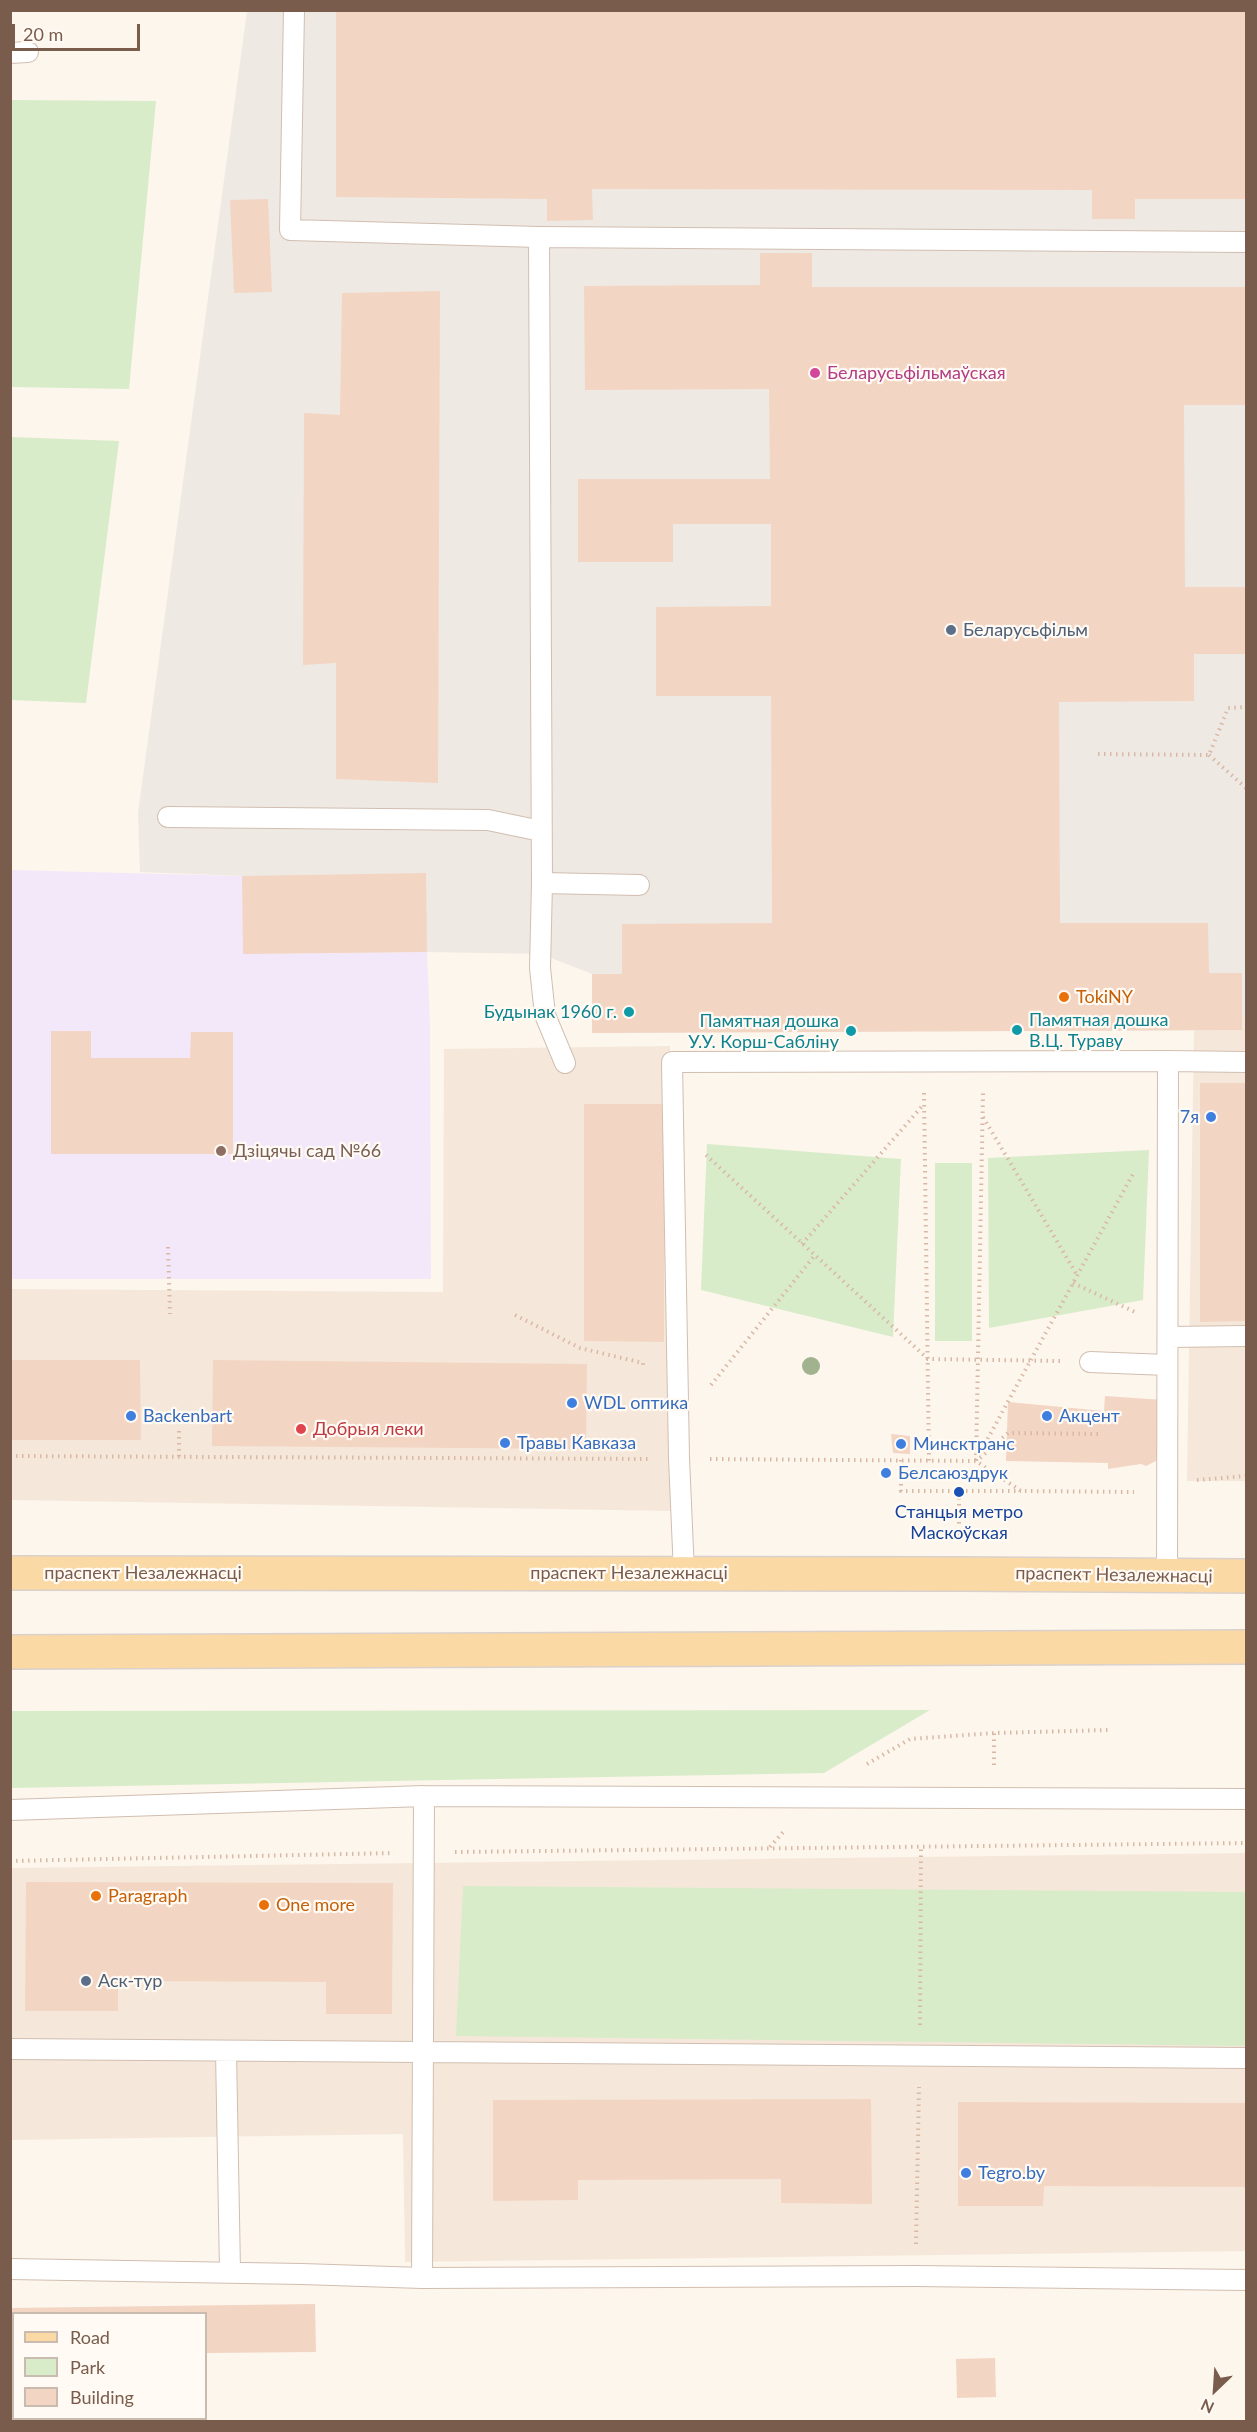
<!DOCTYPE html>
<html>
<head>
<meta charset="utf-8">
<style>
	body { margin:0 }
	#map { position:relative; width:1257px; height:2432px; overflow:hidden; background:#fdf6ec; font-family:Lato,sans-serif }
	canvas { display:block }
	.frame { position:absolute; inset:0; border:12px solid #7a5c4d; pointer-events:none }
	.legend { position:absolute; left:12px; top:2312px; width:195px; height:108px; box-sizing:border-box; background:#fffaf3; border:2px solid #cabbb1; margin:0; padding:8px 10px; list-style:none; font-size:18px; color:#7a5c4d }
	.legend li { display:flex; align-items:center; gap:12px; height:30px }
	.legend b { width:30px; border:2px solid #cabbb1 }
	.north { position:absolute; left:1185px; top:2360px; width:60px; height:60px; -webkit-text-stroke:4px #fffaf3; paint-order:stroke; rotate:205deg; font-size:16px; font-weight:700; line-height:24px; text-align:center; color:#7a5c4d }
	.north::after { content:''; display:block; margin:auto; width:21px; height:27px; background:#7a5c4d; clip-path:polygon(50% 0,100% 100%,50% 72%,0 100%) }
	.scale { position:absolute; left:12px; top:24px; width:128px; height:27px; box-sizing:border-box; border:3px solid #7a5c4d; border-top:0; padding-left:8px; font-size:18px; line-height:21px; white-space:nowrap; color:#7a5c4d; -webkit-text-stroke:4px #fffaf3; paint-order:stroke }
</style>
</head>
<body>
<div id="map">
<canvas width="1257" height="2432"></canvas>
<div class="frame"></div>
<ul class="legend">
<li><b style="height:8px;background:#fbd9a5"></b>Road</li>
<li><b style="height:16px;background:#d8ecc9"></b>Park</li>
<li><b style="height:16px;background:#f3d5c3"></b>Building</li>
</ul>
<div class="north">N</div>
<div class="scale">20 m</div>
</div>
<script>
const c = document.querySelector('canvas').getContext('2d');
c.lineJoin = 'round';
function fill(path, color) { c.fillStyle = color; c.fill(path, 'evenodd'); }
const toPath = rows => new Path2D(rows.map(r => 'M' + r).join(''));
function stroke(path, color, width, dash) { c.strokeStyle = color; c.lineWidth = width; c.lineCap = dash ? 'butt' : 'round'; c.setLineDash(dash || []); c.stroke(path); }
function write(font, color, halo, rows, align = 'center') {
  c.font = font + ' Lato,sans-serif'; c.lineWidth = 4.5; c.setLineDash([]); c.textBaseline = 'middle'; c.strokeStyle = halo; c.fillStyle = color; for (const [text, x, y, turn = 0] of rows) {
    c.save(); c.translate(x, y); c.rotate((+turn || 0) * Math.PI / 180); c.textAlign = isNaN(turn) ? turn : align; if (halo) c.strokeText(text, 0, 0); c.fillText(text, 0, 0); c.restore();
  }
}
fill(toPath([
	[1242,1015,1246,1016,1246,1481,1187,1481,1194,1029,1242,1029],
	[670,1046,674,1511,11,1500,11,1289,443,1292,444,1049],
	[1246,1853,1246,2251,405,2262,403,2134,11,2140,10,1868]
]), '#f5e8da');
fill(toPath([
	[247,11,1246,11,1246,1016,1242,1016,1242,1030,592,1033,592,974,541,954,427,952,243,954,242,876,140,872,138,813]
]), '#efe9e4');
fill(toPath([
	[11,870,242,876,244,954,427,952,430,1024,431,1279,11,1279]
]), '#f3e8fa');
fill(toPath([
	[11,100,156,101,129,389,11,387],
	[11,437,119,441,86,703,11,700],
	[707,1144,901,1159,893,1337,701,1290],
	[1149,1150,1143,1300,989,1328,988,1158],
	[935,1163,972,1163,972,1341,935,1341],
	[930,1710,824,1773,11,1788,11,1711],
	[463,1886,1246,1892,1246,2046,456,2036]
]), '#d8ecc9');
fill(toPath([
	[336,10,1246,10,1246,199,1135,199,1135,219,1092,219,1092,190,592,189,593,220,547,221,547,199,336,197],
	[268,199,272,292,234,293,230,200],
	[760,253,812,253,812,287,1246,287,1246,405,1184,405,1185,587,1246,587,1246,654,1194,654,1194,701,1059,702,1060,923,1208,923,1209,973,1242,973,1242,1030,592,1033,592,974,622,974,622,924,772,923,771,696,656,696,656,607,771,606,771,524,673,524,673,562,578,562,578,479,770,479,769,389,585,390,584,286,760,285],
	[440,291,438,783,336,779,336,663,303,665,304,413,340,415,342,293],
	[426,873,427,952,243,954,242,876],
	[51,1031,91,1031,91,1058,190,1058,191,1032,233,1032,233,1154,51,1154],
	[1200,1083,1246,1083,1246,1321,1200,1322],
	[584,1104,664,1104,664,1342,584,1341],
	[10,1360,140,1360,141,1440,10,1440],
	[213,1360,587,1364,586,1449,212,1446],
	[1105,1396,1164,1400,1158,1460,1146,1466,1141,1464,1108,1469,1108,1463,1006,1461,1008,1402,1104,1411],
	[891,1434,910,1436,910,1454,893,1453],
	[26,1882,393,1883,392,2014,326,2014,326,1982,118,1981,118,2011,25,2011],
	[871,2099,872,2204,781,2203,781,2179,578,2180,578,2200,493,2201,493,2100],
	[958,2102,1246,2103,1246,2187,1044,2186,1043,2206,958,2206],
	[315,2304,316,2352,206,2353,206,2314,14,2314,14,2356,10,2356,10,2308],
	[995,2358,996,2397,957,2398,956,2359]
]), '#f3d5c3');
const lane = toPath([
	[294,10,290,230,539,237,1246,242],
	[10,53,28,52],
	[539,237,542,883,540,968,545,1015,565,1063],
	[168,817,488,820,541,831],
	[542,883,639,885],
	[1168,1337,1246,1336],
	[1090,1362,1167,1365],
	[684,1573,679,1458,672,1062,1168,1061],
	[1167,1576,1168,1061,1246,1062],
	[10,1810,424,1796,1246,1799],
	[10,2049,1246,2058],
	[226,2051,230,2272],
	[10,2269,302,2274,422,2278,915,2276,1246,2280],
	[422,2278,424,1796]
]);
const primary = toPath([
	[10,1573,960,1574,1246,1576],
	[10,1652,1246,1647]
]);
stroke(lane, '#d1beb0', 22);
stroke(primary, '#dad1cd', 36);
stroke(toPath([
	[1098,754,1209,755,1228,708,1246,707],
	[1209,755,1246,788],
	[924,1093,929,1461],
	[983,1117,1077,1275],
	[706,1155,928,1359,1060,1361],
	[802,1244,924,1104],
	[168,1247,170,1314],
	[1073,1283,1135,1312],
	[515,1315,580,1348,643,1363,643,1365],
	[711,1385,815,1255],
	[179,1431,179,1457],
	[10,1456,649,1459],
	[980,1458,1008,1433,1102,1434],
	[710,1459,976,1461,1021,1491,1134,1492],
	[901,1460,901,1491,1021,1491],
	[976,1460,1134,1172],
	[976,1461,983,1093],
	[1197,1480,1246,1476],
	[959,1492,959,1536],
	[867,1764,910,1739,994,1733],
	[994,1765,994,1733,1108,1730],
	[770,1847,785,1830],
	[455,1852,1246,1843],
	[10,1861,394,1853],
	[920,2025,921,1846],
	[916,2244,919,2087]
]), '#d9b8a5', 4, [1.5, 4.5]);
stroke(lane, '#fff', 20);
stroke(primary, '#fbd9a5', 33);
c.fillStyle = '#a0b28e';
for (const [x, y] of [
	[811,1366]
]) { c.beginPath(); c.arc(x, y, 9, 0, 2 * Math.PI); c.fill(); }
for (const [x, y, r, color] of [
	[815,373,6,"#d1479c"],
	[951,630,6,"#5c6f8a"],
	[1064,997,6,"#e8710a"],
	[629,1012,6,"#0f9aa8"],
	[1017,1030,6,"#0f9aa8"],
	[851,1031,6,"#0f9aa8"],
	[1211,1117,6,"#3f7fe0"],
	[221,1151,6,"#8d6e63"],
	[572,1403,6,"#3f7fe0"],
	[131,1416,6,"#3f7fe0"],
	[1047,1416,6,"#3f7fe0"],
	[301,1429,6,"#e0444e"],
	[505,1443,6,"#3f7fe0"],
	[901,1444,6,"#3f7fe0"],
	[886,1473,6,"#3f7fe0"],
	[959,1492,6,"#1a4fb4"],
	[96,1896,6,"#e8710a"],
	[264,1905,6,"#e8710a"],
	[86,1981,6,"#5c6f8a"],
	[966,2173,6,"#3f7fe0"]
]) { const dot = new Path2D(); dot.arc(x, y, r, 0, 2 * Math.PI); c.fillStyle = color; c.fill(dot); stroke(dot, '#fffaf3', 2); }
write('18px', '#b23c85', '#fffaf3', [
	["Беларусьфільмаўская",827,373]
], 'left');
write('18px', '#4e5e75', '#fffaf3', [
	["Беларусьфільм",963,630],
	["Аск-тур",98,1981]
], 'left');
write('18px', '#c56008', '#fffaf3', [
	["TokiNY",1076,997],
	["Paragraph",108,1896],
	["One more",276,1905]
], 'left');
write('18px', '#0d838f', '#fffaf3', [
	["Будынак 1960 г.",617,1012],
	["Памятная дошка",1029,1020,"left"],
	["В.Ц. Тураву",1029,1041,"left"],
	["Памятная дошка",839,1021],
	["У.У. Корш-Сабліну",839,1042]
], 'right');
write('18px', '#366cbe', '#fffaf3', [
	["7я",1199,1117,"right"],
	["WDL оптика",584,1403],
	["Backenbart",143,1416],
	["Акцент",1059,1416],
	["Травы Кавказа",517,1443],
	["Минсктранс",913,1444],
	["Белсаюздрук",898,1473],
	["Tegro.by",978,2173]
], 'left');
write('18px', '#785e54', '#fffaf3', [
	["Дзіцячы сад №66",233,1151]
], 'left');
write('18px', '#be3a42', '#fffaf3', [
	["Добрыя леки",313,1429]
], 'left');
write('18px', '#164399', '#fffaf3', [
	["Станцыя метро",959,1512],
	["Маскоўская",959,1533]
]);
write('18px', '#7a5c4d', '#fffaf3', [
	["праспект Незалежнасці",143,1573],
	["праспект Незалежнасці",629,1573],
	["праспект Незалежнасці",1114,1575,1]
]);
</script>
</body>
</html>
